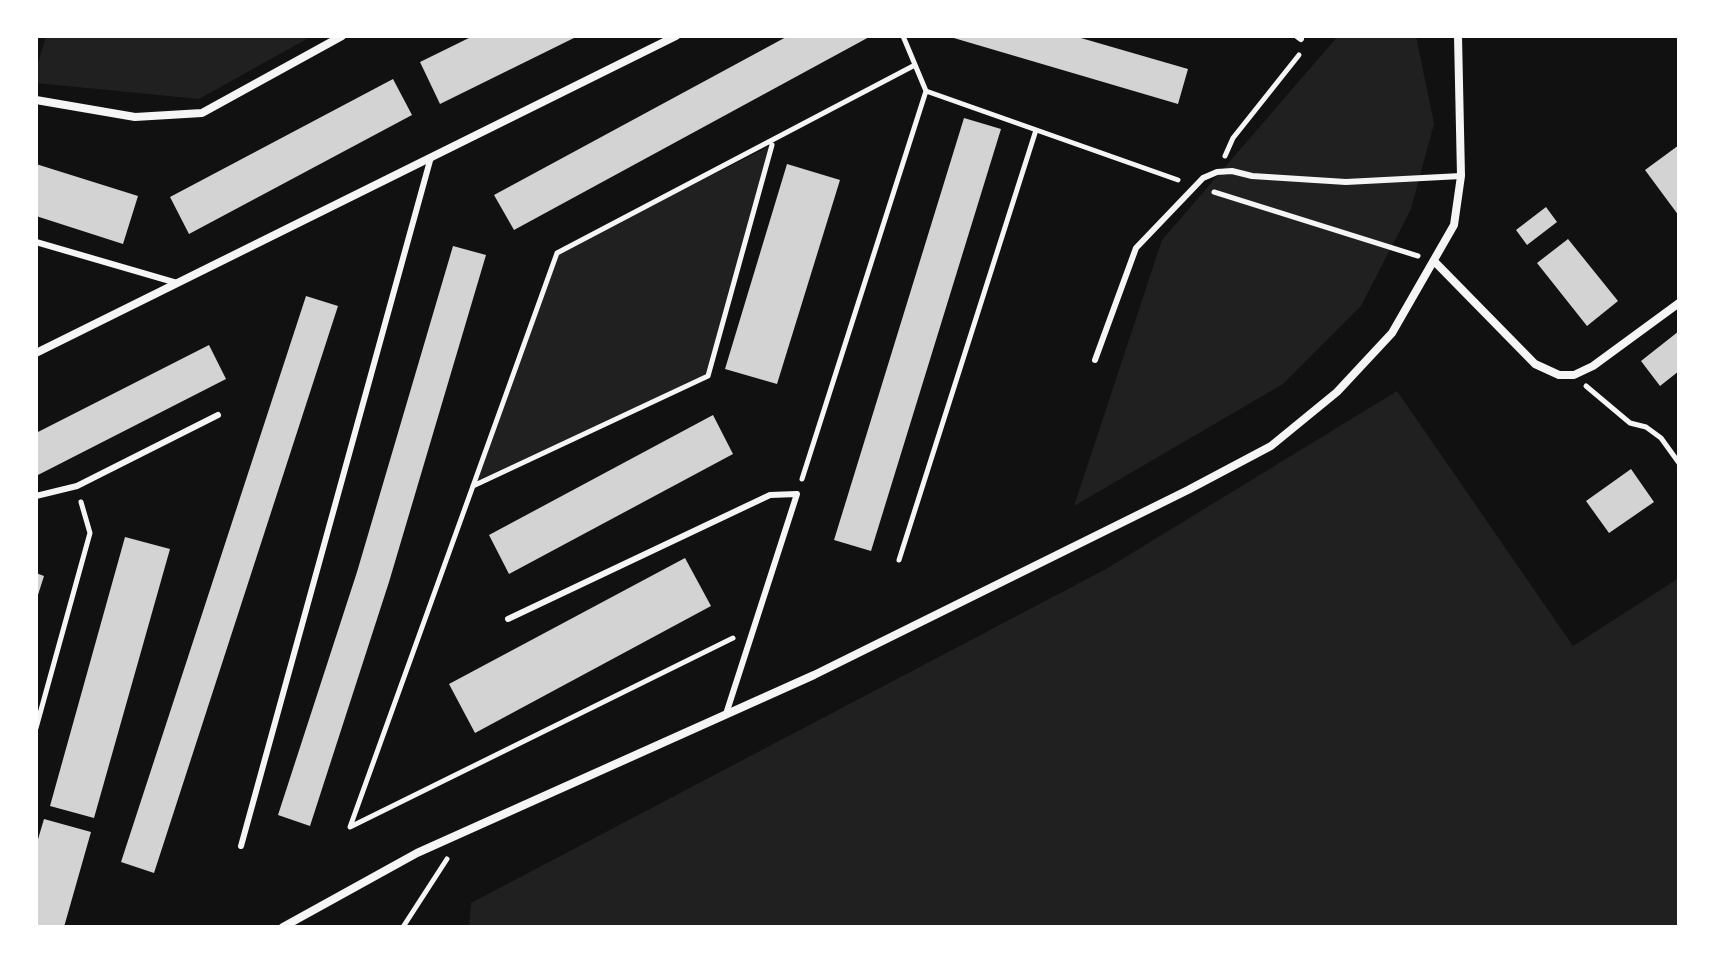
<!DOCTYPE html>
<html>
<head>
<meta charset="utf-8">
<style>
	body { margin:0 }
	#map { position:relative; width:1715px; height:963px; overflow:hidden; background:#111; font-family:"Noto Sans",sans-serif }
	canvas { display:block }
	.frame { position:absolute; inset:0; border:38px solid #fff; pointer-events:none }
</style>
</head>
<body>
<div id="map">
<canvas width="1715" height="963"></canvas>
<div class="frame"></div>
</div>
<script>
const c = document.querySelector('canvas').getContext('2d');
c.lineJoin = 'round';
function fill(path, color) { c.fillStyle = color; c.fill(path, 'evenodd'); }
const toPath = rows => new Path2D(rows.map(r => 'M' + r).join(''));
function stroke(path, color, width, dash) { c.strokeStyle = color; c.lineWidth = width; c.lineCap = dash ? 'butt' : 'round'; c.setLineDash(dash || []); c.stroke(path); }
fill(toPath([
	[46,36,312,36,199,99,36,83,36,70],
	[1338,36,1416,36,1434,124,1411,209,1361,306,1283,384,1074,506,1162,240],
	[772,145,708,376,472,487,557,253],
	[1397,391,1573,646,1679,578,1679,927,469,927,471,903,1106,569]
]), '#202020');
fill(toPath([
	[473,36,578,36,440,104,420,62],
	[788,36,871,36,514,230,494,195],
	[947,36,1074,36,1188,69,1178,104],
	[393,79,412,115,189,234,170,197],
	[964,118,1001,129,871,551,834,540],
	[1679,145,1679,216,1645,170],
	[36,164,138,196,123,244,36,216],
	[787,164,840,180,777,384,725,369],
	[1546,207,1557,222,1527,245,1516,230],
	[1568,239,1618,301,1587,326,1537,263],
	[453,246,486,255,389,582,310,826,278,815,357,572],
	[306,296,338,306,154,873,121,862],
	[1679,331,1679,371,1660,386,1641,361],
	[209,345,226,379,36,476,36,433],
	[713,415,733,454,509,574,489,535],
	[1631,469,1654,502,1609,533,1586,501],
	[125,537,170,549,94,818,50,806],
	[685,558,711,606,475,733,449,684],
	[36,573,44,576,37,598,36,598],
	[44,819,91,832,64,927,36,927,36,846]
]), '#d3d3d3');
stroke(toPath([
	[926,91,1178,180],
	[1225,156,1233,138,1299,55],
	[1214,192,1418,256],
	[1586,386,1630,423,1646,427,1661,438,1679,463],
	[802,479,926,91,903,36],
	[473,486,708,376,772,145],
	[899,560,1036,130],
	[733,638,350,827,557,253,915,65],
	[36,728,90,533,81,502],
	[403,927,447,859]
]), '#f5f5f5', 5);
stroke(toPath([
	[1297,36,1301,39],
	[36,242,177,283],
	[1095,360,1136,248,1203,178,1217,172,1232,171,1252,176,1346,182,1461,176],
	[36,496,77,486,218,415],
	[508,619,770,495,797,494,726,714],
	[241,846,431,157]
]), '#f5f5f5', 6);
stroke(toPath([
	[36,100,135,117,202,113,342,36],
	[1434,261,1535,364,1559,375,1574,375,1593,366,1679,303],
	[36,353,676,36],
	[283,927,417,853,814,675,1188,490,1271,446,1337,392,1392,333,1454,225,1461,176,1458,36]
]), '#f5f5f5', 8);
</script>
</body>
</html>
